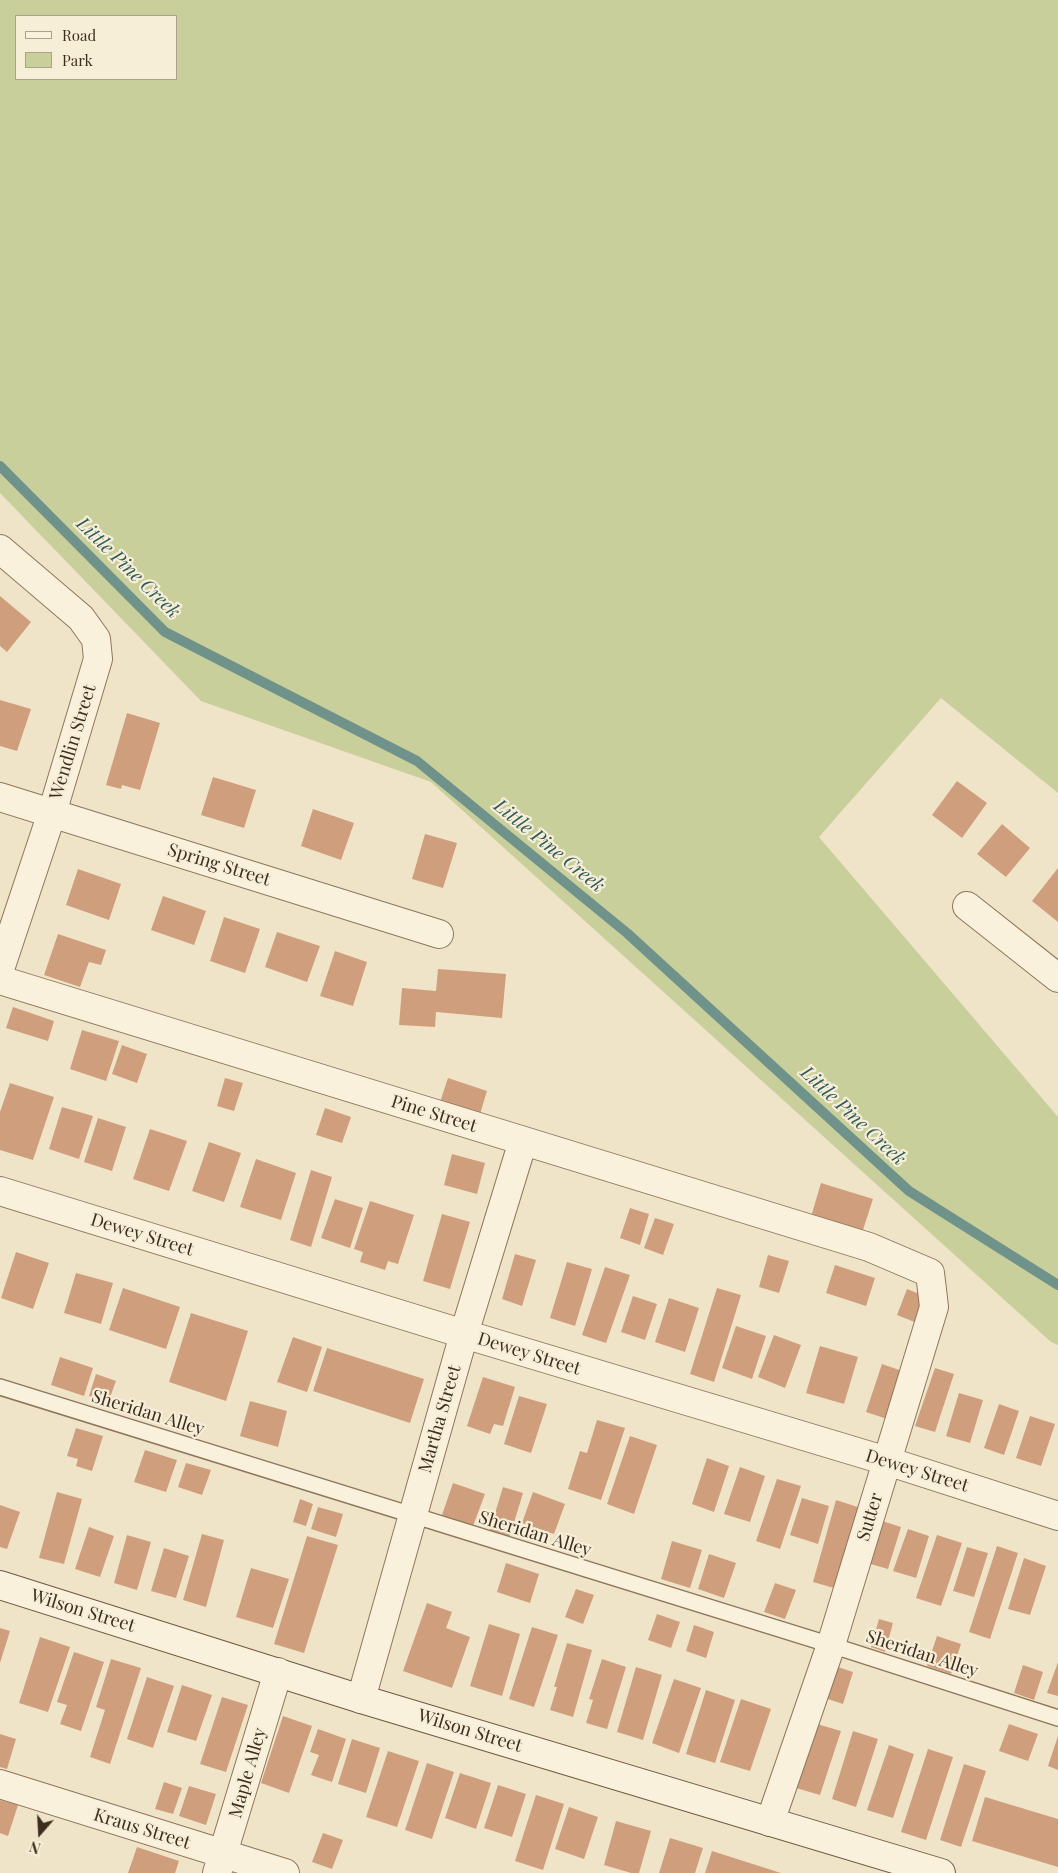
<!DOCTYPE html>
<html>
<head>
<meta charset="utf-8">
<style>
	body { margin:0 }
	#map { position:relative; width:1058px; height:1873px; overflow:hidden; background:#f0e4c8; font-family:"Playfair Display",serif }
	canvas { display:block }
	.legend { position:absolute; left:15px; top:15px; width:162px; height:65px; box-sizing:border-box; background:#f7eed8; border:1px solid #ada18e; margin:0; padding:6px 9px; list-style:none; font-size:15px; color:#3d2e20 }
	.legend li { display:flex; align-items:center; gap:10px; height:25px }
	.legend b { width:25px; border:1px solid #ada18e }
	.north { position:absolute; left:15px; top:1808px; width:50px; height:50px; -webkit-text-stroke:4px #f7eed8; paint-order:stroke; rotate:199deg; font-size:14px; font-weight:700; line-height:20px; text-align:center; color:#3d2e20 }
	.north::after { content:''; display:block; margin:auto; width:18px; height:22px; background:#3d2e20; clip-path:polygon(50% 0,100% 100%,50% 72%,0 100%) }
</style>
</head>
<body>
<div id="map">
<canvas width="1058" height="1873"></canvas>
<ul class="legend">
<li><b style="height:6px;background:#faf1dc"></b>Road</li>
<li><b style="height:14px;background:#c9cf9b"></b>Park</li>
</ul>
<div class="north">N</div>
</div>
<script>
const c = document.querySelector('canvas').getContext('2d');
c.lineJoin = 'round';
function fill(path, color) { c.fillStyle = color; c.fill(path, 'evenodd'); }
const toPath = rows => new Path2D(rows.map(r => 'M' + r).join(''));
function stroke(path, color, width, dash) { c.strokeStyle = color; c.lineWidth = width; c.lineCap = dash ? 'butt' : 'round'; c.setLineDash(dash || []); c.stroke(path); }
function write(font, color, halo, rows, align = 'center') {
  c.font = font + ' "Playfair Display",serif'; c.lineWidth = 4.5; c.setLineDash([]); c.textBaseline = 'middle'; c.strokeStyle = halo; c.fillStyle = color; for (const [text, x, y, turn = 0] of rows) {
    c.save(); c.translate(x, y); c.rotate((+turn || 0) * Math.PI / 180); c.textAlign = isNaN(turn) ? turn : align; if (halo) c.strokeText(text, 0, 0); c.fillText(text, 0, 0); c.restore();
  }
}
fill(toPath([
	[0,0,1058,0,1058,793,941,698,819,837,1058,1117,1058,1345,1051,1342,431,782,201,701,0,493],
	[16,16,176,16,176,79,16,79]
]), '#c9cf9b');
stroke(toPath([
	[0,466,165,632,417,761,627,933,909,1191,1058,1285]
]), '#6f938a', 10);
fill(toPath([
	[0,596,31,622,7,652,0,646],
	[0,700,31,709,17,751,0,746],
	[127,713,160,723,140,790,122,785,121,789,106,785],
	[213,777,256,790,244,828,201,815],
	[957,781,987,803,962,838,932,815],
	[313,809,354,823,341,860,301,846],
	[1002,824,1030,848,1006,877,977,854],
	[425,834,457,843,443,888,412,879],
	[1058,868,1058,922,1032,901],
	[78,869,121,884,109,920,66,905],
	[163,896,206,911,194,945,151,930],
	[224,917,260,929,245,973,210,961],
	[277,932,320,946,307,982,265,967],
	[58,934,106,950,101,965,89,962,80,987,44,975],
	[335,951,367,962,353,1006,320,996],
	[438,969,506,974,502,1018,436,1012,435,1027,399,1025,402,988,436,991],
	[13,1007,54,1021,48,1041,6,1028],
	[82,1030,119,1041,106,1081,70,1069],
	[122,1045,147,1054,137,1083,112,1074],
	[225,1078,243,1083,234,1111,217,1106],
	[448,1078,487,1091,477,1124,437,1111],
	[10,1083,54,1097,33,1160,0,1150,0,1112],
	[62,1107,93,1116,79,1159,49,1149],
	[325,1108,351,1117,342,1143,316,1135],
	[98,1118,126,1127,112,1171,84,1162],
	[150,1129,187,1141,169,1191,133,1179],
	[209,1142,241,1153,224,1202,192,1191],
	[452,1154,485,1163,477,1194,444,1185],
	[256,1159,296,1173,281,1220,240,1207],
	[311,1170,332,1177,311,1247,290,1240],
	[821,1183,873,1199,861,1236,810,1220],
	[335,1199,363,1208,350,1248,321,1238],
	[370,1201,414,1215,398,1264,388,1261,385,1270,360,1262,363,1252,354,1249],
	[630,1208,649,1214,640,1245,620,1238],
	[442,1214,470,1222,450,1289,423,1281],
	[655,1218,674,1224,663,1255,644,1248],
	[16,1252,49,1263,33,1309,1,1298],
	[515,1254,536,1260,522,1306,502,1299],
	[768,1255,789,1261,779,1293,759,1287],
	[567,1262,592,1269,575,1326,550,1318],
	[835,1265,875,1278,866,1306,826,1293],
	[605,1267,630,1275,606,1343,582,1335],
	[76,1273,113,1283,101,1324,64,1313],
	[123,1288,180,1307,166,1349,109,1330],
	[717,1288,741,1295,714,1382,690,1374],
	[907,1289,927,1297,917,1323,897,1315],
	[633,1296,657,1304,645,1340,621,1332],
	[669,1298,699,1308,685,1352,655,1342],
	[191,1313,248,1331,226,1401,169,1382],
	[736,1326,766,1336,752,1379,722,1368],
	[774,1335,801,1345,785,1388,758,1377],
	[293,1337,322,1347,307,1392,277,1382],
	[820,1346,858,1357,844,1404,806,1393],
	[327,1348,424,1379,410,1423,313,1391],
	[60,1357,93,1368,84,1396,51,1385],
	[882,1364,905,1372,890,1420,866,1412],
	[935,1368,954,1374,935,1432,915,1426],
	[96,1374,116,1381,108,1403,89,1396],
	[483,1377,515,1387,503,1426,494,1424,490,1434,467,1426],
	[959,1393,983,1400,970,1443,946,1436],
	[519,1396,547,1404,531,1453,504,1444],
	[250,1401,287,1411,278,1447,240,1436],
	[999,1404,1019,1411,1004,1455,984,1448],
	[1030,1416,1055,1424,1041,1466,1016,1458],
	[597,1420,625,1428,601,1500,568,1489,580,1451,587,1453],
	[76,1428,103,1436,92,1471,76,1466,78,1459,67,1456],
	[630,1436,657,1445,634,1514,607,1504],
	[145,1450,177,1460,166,1492,134,1482],
	[707,1458,729,1466,714,1512,692,1504],
	[186,1463,211,1470,202,1495,178,1487],
	[740,1467,765,1476,750,1522,724,1514],
	[777,1479,801,1486,780,1549,756,1541],
	[453,1483,485,1494,473,1526,442,1515],
	[503,1487,523,1493,509,1539,489,1533],
	[57,1492,82,1499,64,1564,39,1558],
	[533,1492,565,1504,554,1534,522,1523],
	[802,1498,829,1506,818,1544,790,1535],
	[300,1499,313,1504,306,1526,293,1522],
	[836,1500,864,1509,841,1590,813,1582],
	[0,1505,20,1512,7,1549,0,1547],
	[318,1507,343,1514,336,1537,311,1529],
	[879,1520,901,1527,888,1569,867,1563],
	[89,1527,114,1536,100,1577,75,1569],
	[908,1529,929,1536,916,1578,893,1571],
	[202,1534,224,1540,206,1607,183,1600],
	[127,1535,151,1542,137,1590,114,1583],
	[937,1535,962,1543,941,1606,916,1598],
	[307,1536,338,1545,304,1653,274,1644],
	[672,1541,702,1550,690,1588,661,1579],
	[997,1546,1018,1553,990,1639,969,1632],
	[967,1547,988,1553,974,1597,953,1591],
	[164,1548,189,1556,176,1598,151,1591],
	[709,1554,736,1563,724,1598,698,1589],
	[1024,1558,1046,1566,1030,1615,1008,1609],
	[506,1563,539,1574,530,1603,497,1592],
	[251,1568,289,1579,273,1628,236,1617],
	[775,1583,796,1590,785,1619,764,1612],
	[576,1589,594,1595,583,1624,565,1617],
	[427,1603,452,1612,446,1628,470,1637,452,1688,403,1671],
	[657,1614,680,1622,671,1648,648,1640],
	[879,1619,893,1623,885,1652,871,1647],
	[489,1624,520,1634,502,1696,470,1686],
	[694,1625,714,1632,706,1658,686,1651],
	[532,1627,558,1635,534,1707,509,1699],
	[0,1628,10,1631,0,1663],
	[937,1636,961,1644,951,1674,927,1666],
	[40,1637,70,1647,48,1712,19,1703],
	[567,1643,592,1650,573,1717,550,1710,557,1687,554,1687],
	[74,1652,104,1662,81,1731,60,1724,67,1705,57,1702],
	[111,1659,141,1668,110,1764,90,1757,105,1710,96,1707],
	[602,1659,626,1667,607,1729,586,1723,593,1700,589,1699],
	[1058,1662,1058,1696,1047,1693],
	[1023,1665,1043,1672,1034,1700,1014,1693],
	[835,1666,853,1672,843,1704,825,1698],
	[636,1667,662,1675,643,1740,617,1732],
	[147,1677,174,1686,153,1748,127,1739],
	[674,1679,701,1688,679,1753,652,1743],
	[182,1685,212,1695,196,1741,167,1732],
	[706,1690,735,1700,715,1763,686,1754],
	[222,1697,248,1705,226,1772,200,1764],
	[741,1699,771,1709,750,1771,720,1762],
	[283,1716,312,1726,289,1793,261,1783],
	[817,1724,841,1731,820,1795,796,1788],
	[1009,1724,1038,1734,1028,1761,999,1751],
	[318,1729,346,1739,332,1782,311,1775,319,1755,310,1752],
	[853,1731,878,1739,856,1807,832,1799],
	[0,1734,16,1739,7,1769,0,1767],
	[1058,1736,1058,1770,1048,1766],
	[352,1739,380,1748,366,1793,338,1784],
	[889,1745,914,1754,893,1818,867,1810],
	[928,1749,953,1757,926,1840,901,1832],
	[388,1751,419,1761,397,1827,366,1817],
	[427,1763,454,1772,432,1839,405,1830],
	[964,1764,986,1771,961,1847,940,1840],
	[460,1773,491,1783,476,1829,445,1818],
	[164,1782,182,1788,173,1814,155,1809],
	[498,1785,526,1794,512,1837,484,1828],
	[189,1786,216,1794,206,1825,179,1816],
	[536,1795,564,1804,543,1870,515,1861],
	[985,1797,1058,1819,1058,1867,972,1841],
	[0,1800,18,1805,8,1836,0,1833],
	[569,1807,598,1817,584,1859,555,1849],
	[616,1821,651,1831,639,1873,631,1873,604,1865],
	[323,1833,343,1840,332,1869,312,1862],
	[670,1838,703,1848,695,1873,659,1873],
	[137,1847,179,1861,175,1873,128,1873],
	[712,1851,781,1873,705,1873]
]), '#cf9f7d');
const lane = toPath([
	[0,1387,831,1645,1058,1718]
]);
const street = toPath([
	[0,549,81,618,96,639,98,659,52,813,0,969],
	[0,797,439,934],
	[967,906,1058,978],
	[0,980,869,1247,930,1273,934,1307,831,1645,770,1822],
	[0,1191,464,1334,887,1461,1058,1516],
	[361,1699,464,1334,523,1141],
	[0,1784,285,1873],
	[217,1873,278,1672]
]);
const secondary = toPath([
	[0,1585,361,1699,941,1873]
]);
stroke(lane, '#8d765c', 18);
stroke(street, '#8d765c', 30);
stroke(secondary, '#6f573f', 30);
stroke(lane, '#faf1dc', 15);
stroke(street, '#faf1dc', 28);
stroke(secondary, '#faf1dc', 28);
write('18px', '#3d2e20', '#f7eed8', [
	["Wendlin Street",73,742,-73],
	["Spring Street",219,865,17],
	["Pine Street",434,1114,17],
	["Dewey Street",142,1235,17],
	["Dewey Street",529,1354,17],
	["Sheridan Alley",148,1413,17],
	["Martha Street",440,1419,-74],
	["Dewey Street",917,1471,17],
	["Sutter",870,1517,-73],
	["Sheridan Alley",535,1534,17],
	["Wilson Street",83,1611,17],
	["Sheridan Alley",922,1654,18],
	["Wilson Street",470,1731,17],
	["Maple Alley",248,1773,-74],
	["Kraus Street",142,1829,17]
]);
write('italic 19px', '#2f5d5a', '#f7eed8', [
	["Little Pine Creek",128,568,44],
	["Little Pine Creek",549,846,39],
	["Little Pine Creek",853,1116,43]
]);
</script>
</body>
</html>
